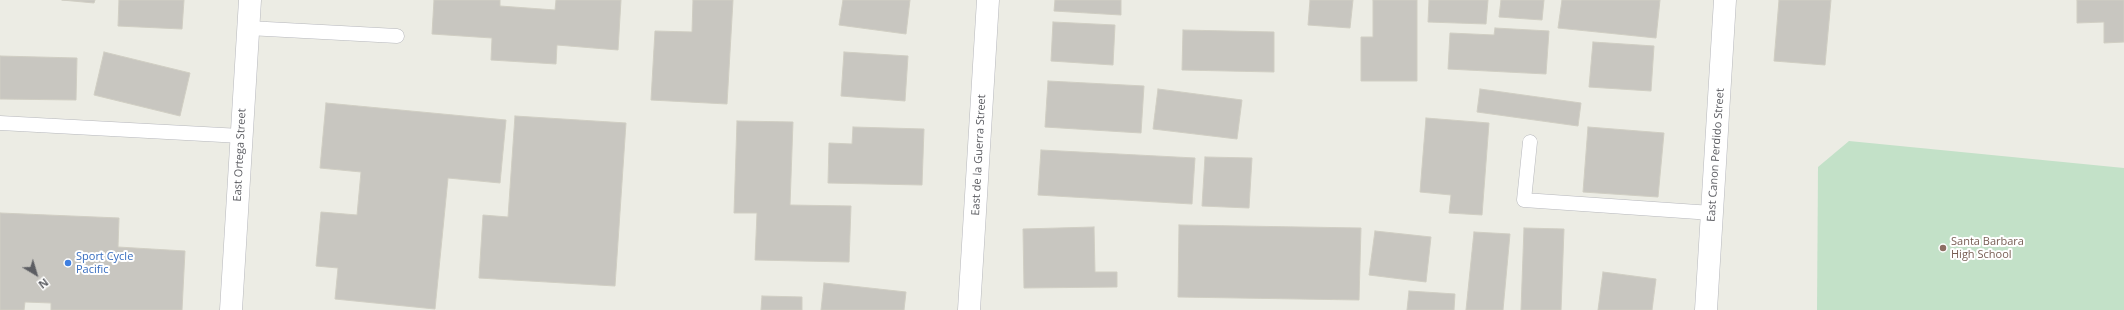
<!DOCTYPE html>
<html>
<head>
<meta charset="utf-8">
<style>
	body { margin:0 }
	#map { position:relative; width:2124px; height:310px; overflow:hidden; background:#ecece4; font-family:"Open Sans",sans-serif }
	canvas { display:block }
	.north { position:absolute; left:16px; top:254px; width:40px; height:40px; -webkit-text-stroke:3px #fff; paint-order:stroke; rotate:142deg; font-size:11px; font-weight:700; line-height:16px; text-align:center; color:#5c5d62 }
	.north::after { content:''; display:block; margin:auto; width:14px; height:18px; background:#5c5d62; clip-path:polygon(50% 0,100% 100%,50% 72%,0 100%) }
</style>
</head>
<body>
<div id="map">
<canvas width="2124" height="310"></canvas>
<div class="north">N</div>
</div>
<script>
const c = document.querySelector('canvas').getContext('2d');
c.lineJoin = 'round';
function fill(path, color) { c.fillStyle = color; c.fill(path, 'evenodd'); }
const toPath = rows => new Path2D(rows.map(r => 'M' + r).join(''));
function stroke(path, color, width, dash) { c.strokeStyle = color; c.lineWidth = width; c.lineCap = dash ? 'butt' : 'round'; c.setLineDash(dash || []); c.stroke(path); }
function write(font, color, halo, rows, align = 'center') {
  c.font = font + ' "Open Sans",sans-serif'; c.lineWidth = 4; c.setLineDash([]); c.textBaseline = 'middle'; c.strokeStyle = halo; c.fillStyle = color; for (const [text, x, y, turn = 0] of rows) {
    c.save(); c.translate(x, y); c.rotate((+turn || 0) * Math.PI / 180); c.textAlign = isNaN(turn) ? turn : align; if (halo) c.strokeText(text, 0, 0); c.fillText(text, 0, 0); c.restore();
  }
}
fill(toPath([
	[1849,141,2124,168,2124,310,1817,310,1818,167]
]), '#c3e1c8');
const building = toPath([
	[62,0,95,0,94,3,62,0],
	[119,0,184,0,182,29,118,26,119,0],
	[434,0,500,0,500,6,555,10,556,0,621,0,618,50,557,45,556,64,491,60,492,38,432,34,434,0],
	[693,0,733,0,727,104,651,100,655,31,692,32,693,0],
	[843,0,910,0,906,34,839,25,843,0],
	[1055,0,1121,0,1121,15,1054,11,1055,0],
	[1310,0,1353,0,1350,28,1308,25,1310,0],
	[1373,0,1417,0,1417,81,1361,81,1361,37,1373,37,1373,0],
	[1429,0,1488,0,1486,24,1428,22,1429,0],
	[1501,0,1544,0,1542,20,1499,17,1501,0],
	[1562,0,1660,0,1656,38,1558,28,1562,0],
	[1779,0,1831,0,1825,65,1774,61,1779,0],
	[2077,0,2124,0,2124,42,2104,43,2104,22,2077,23,2077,0],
	[1053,22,1115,25,1113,65,1051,61,1053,22],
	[1495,28,1549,31,1546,74,1448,69,1450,33,1494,35,1495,28],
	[1183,30,1274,32,1274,72,1182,70,1183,30],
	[1593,42,1654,46,1651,91,1589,87,1593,42],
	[104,52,190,73,180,116,94,95,104,52],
	[844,52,908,56,905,101,841,96,844,52],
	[0,56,77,58,76,100,0,99,0,56],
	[1048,81,1144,86,1141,133,1045,127,1048,81],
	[1158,89,1242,100,1237,139,1153,129,1158,89],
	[1480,89,1581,103,1578,126,1477,112,1480,89],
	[326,103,506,120,500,183,448,178,435,309,335,299,338,268,316,266,321,212,357,215,361,172,320,168,326,103],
	[515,116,626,123,615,286,479,278,483,215,508,217,515,116],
	[1426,118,1489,123,1482,215,1449,213,1451,195,1420,192,1426,118],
	[737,121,793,122,790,205,851,206,849,262,755,260,757,213,734,213,737,121],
	[853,127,924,129,922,185,828,183,829,143,852,144,853,127],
	[1588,127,1664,133,1658,197,1583,192,1588,127],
	[1041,150,1195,158,1192,204,1038,195,1041,150],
	[1205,157,1252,158,1249,208,1202,206,1205,157],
	[0,213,119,218,118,247,185,251,182,310,51,310,51,303,25,302,24,310,0,310,0,213],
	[1179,225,1361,228,1359,300,1178,297,1179,225],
	[1094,227,1095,272,1117,272,1117,287,1024,288,1023,229,1094,227],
	[1524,228,1564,229,1561,310,1521,310,1524,228],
	[1375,231,1431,237,1426,282,1369,275,1375,231],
	[1474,232,1510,234,1503,310,1466,310,1474,232],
	[1603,272,1656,279,1652,310,1598,310,1603,272],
	[824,283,906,292,904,310,821,310,824,283],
	[1409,291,1455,294,1454,310,1407,310,1409,291],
	[762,296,802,297,802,310,761,310,762,296]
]);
fill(building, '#c8c6c0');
stroke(building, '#d0cec3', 1);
const service = toPath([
	[248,28,397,36],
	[0,123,241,136],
	[1530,142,1524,200,1712,213]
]);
const minor = toPath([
	[231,310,250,0],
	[969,310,988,0]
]);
const tertiary = toPath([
	[1706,310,1725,0]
]);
stroke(service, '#b6b7bc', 15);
stroke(minor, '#b6b7bc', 23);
stroke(tertiary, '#b6b7bc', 23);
stroke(service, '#fff', 14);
stroke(minor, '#fff', 22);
stroke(tertiary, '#fff', 22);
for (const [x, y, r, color] of [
	[1943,248,4,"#8d6e63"],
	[68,263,4,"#3f7fe0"]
]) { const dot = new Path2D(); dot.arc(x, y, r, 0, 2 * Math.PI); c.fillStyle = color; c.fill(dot); stroke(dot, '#fff', 1.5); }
write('11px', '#5c5d62', '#fff', [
	["East Ortega Street",240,155,-87],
	["East de la Guerra Street",979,155,-87],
	["East Canon Perdido Street",1716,155,-86]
]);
write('11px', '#785e54', '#fff', [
	["Santa Barbara",1951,242],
	["High School",1951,255]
], 'left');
write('11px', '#366cbe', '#fff', [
	["Sport Cycle",76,257],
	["Pacific",76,270]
], 'left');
</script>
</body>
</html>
